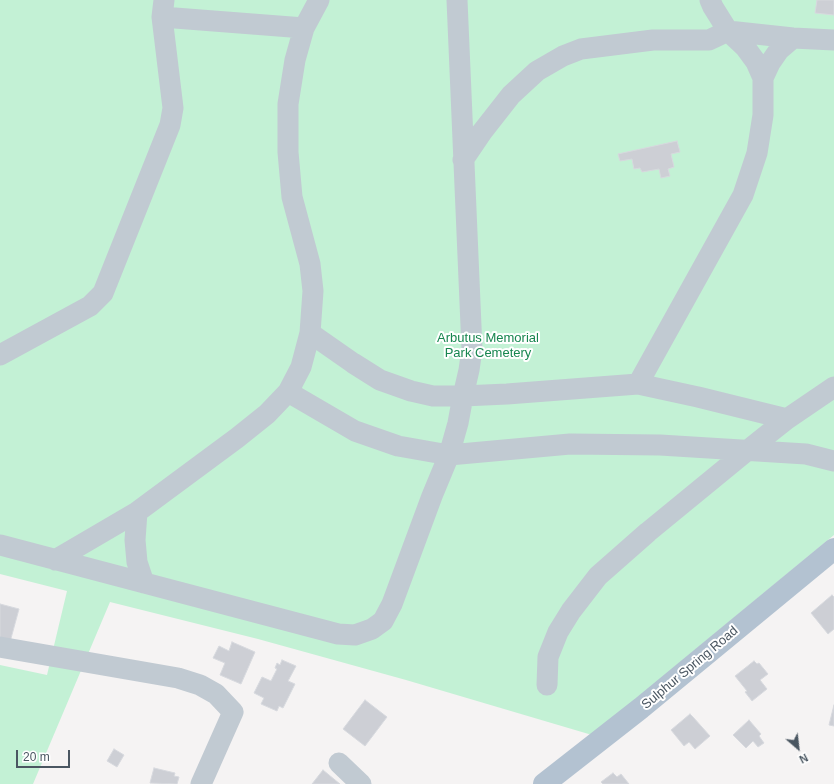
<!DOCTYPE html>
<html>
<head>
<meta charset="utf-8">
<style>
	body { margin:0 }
	#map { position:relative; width:834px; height:784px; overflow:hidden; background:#f5f3f3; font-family:Helvetica,sans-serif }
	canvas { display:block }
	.north { position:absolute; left:778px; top:728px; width:40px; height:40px; -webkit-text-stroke:3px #fff; paint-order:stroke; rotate:152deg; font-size:11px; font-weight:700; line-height:16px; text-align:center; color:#4a5661 }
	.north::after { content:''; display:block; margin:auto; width:14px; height:18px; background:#4a5661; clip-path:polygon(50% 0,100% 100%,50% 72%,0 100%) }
	.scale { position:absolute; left:16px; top:750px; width:54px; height:18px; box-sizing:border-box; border:2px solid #4a5661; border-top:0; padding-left:5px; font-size:12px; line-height:14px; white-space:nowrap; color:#4a5661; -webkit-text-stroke:3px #fff; paint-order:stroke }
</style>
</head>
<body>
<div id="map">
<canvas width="834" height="784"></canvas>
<div class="north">N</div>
<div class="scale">20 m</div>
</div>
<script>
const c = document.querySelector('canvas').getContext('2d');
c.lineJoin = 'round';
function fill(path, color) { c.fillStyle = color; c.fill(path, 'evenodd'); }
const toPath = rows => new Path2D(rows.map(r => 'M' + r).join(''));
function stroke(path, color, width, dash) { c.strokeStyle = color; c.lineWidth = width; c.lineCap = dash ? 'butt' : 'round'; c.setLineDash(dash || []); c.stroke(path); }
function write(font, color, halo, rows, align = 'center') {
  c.font = font + ' Helvetica,sans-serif'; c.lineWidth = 4; c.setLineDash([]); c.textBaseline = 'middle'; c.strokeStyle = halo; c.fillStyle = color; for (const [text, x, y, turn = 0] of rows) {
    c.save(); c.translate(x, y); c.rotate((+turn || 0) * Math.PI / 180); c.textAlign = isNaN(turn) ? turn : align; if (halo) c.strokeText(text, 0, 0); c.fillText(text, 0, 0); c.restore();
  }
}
fill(toPath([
	[0,0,834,0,834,535,592,735,406,680,258,639,110,602,33,784,0,784,0,665,47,675,67,591,0,574]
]), '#c3f1d5');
const building = toPath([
	[817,0,834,0,834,15,815,13,817,0],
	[677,141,680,152,671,154,674,167,668,169,670,176,661,178,659,169,642,172,640,168,634,169,632,159,620,161,618,154,677,141],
	[832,595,834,597,834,629,828,634,811,613,832,595],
	[0,604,19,609,10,642,0,639,0,604],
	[232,642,255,652,241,684,220,675,225,663,213,658,219,646,229,651,232,642],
	[282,660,296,666,288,681,295,684,283,708,279,706,277,711,261,704,264,698,254,693,262,677,271,681,277,669,275,668,277,663,280,665,282,660],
	[754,661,757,664,759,663,768,674,760,680,767,689,752,701,745,692,747,691,735,676,754,661],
	[365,700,387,717,365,746,343,729,365,700],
	[834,705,834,726,829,725,834,705],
	[690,714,693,717,710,736,695,749,689,742,684,746,671,730,690,714],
	[749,720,761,734,759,736,764,743,758,747,753,741,746,748,733,735,749,720],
	[114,749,124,755,117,767,107,761,114,749],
	[154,768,175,773,174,776,179,777,177,784,150,783,154,768],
	[323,770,340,784,312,784,323,770],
	[613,773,617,777,621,774,629,784,603,784,601,782,613,773]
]);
fill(building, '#cdcfd5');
stroke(building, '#d7d9de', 1);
stroke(toPath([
	[457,0,472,349,469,370,463,396,507,394,638,384,743,195,757,153,763,115,763,78,770,63,779,50,793,38],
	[710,0,713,7,728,31,793,38,834,40],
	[162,17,304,28],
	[463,160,482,132,511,95,537,71,563,56,581,49,653,40,709,40,728,31,745,47,756,62,763,78],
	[0,355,90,306,103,293,170,125,173,108,162,17,164,0],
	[638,384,698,397,787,419],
	[288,392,355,431,398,446,449,455,570,444,660,445,806,454,834,461],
	[137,512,135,540,137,562,144,583],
	[0,545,338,634,355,635,372,629,383,621,392,604,432,496,449,455,458,423,463,396,433,396,411,391,380,380,353,363,310,333],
	[55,560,137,512,237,438,267,414,288,392,301,367,310,333,313,291,310,264,292,197,288,152,288,104,295,60,304,28,319,0],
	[0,647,178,678,200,685,216,694,233,712,201,784],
	[547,685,548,657,558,632,571,611,598,576,648,532,748,450,787,419,834,387],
	[339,763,361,784]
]), '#c1cad2', 21);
stroke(toPath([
	[544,784,641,708,834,549]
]), '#b3c2d1', 22);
write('13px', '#17864f', '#fff', [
	["Arbutus Memorial",488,338],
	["Park Cemetery",488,353]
]);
write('13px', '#4a5661', '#fff', [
	["Sulphur Spring Road",690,668,-40]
]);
</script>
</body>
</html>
